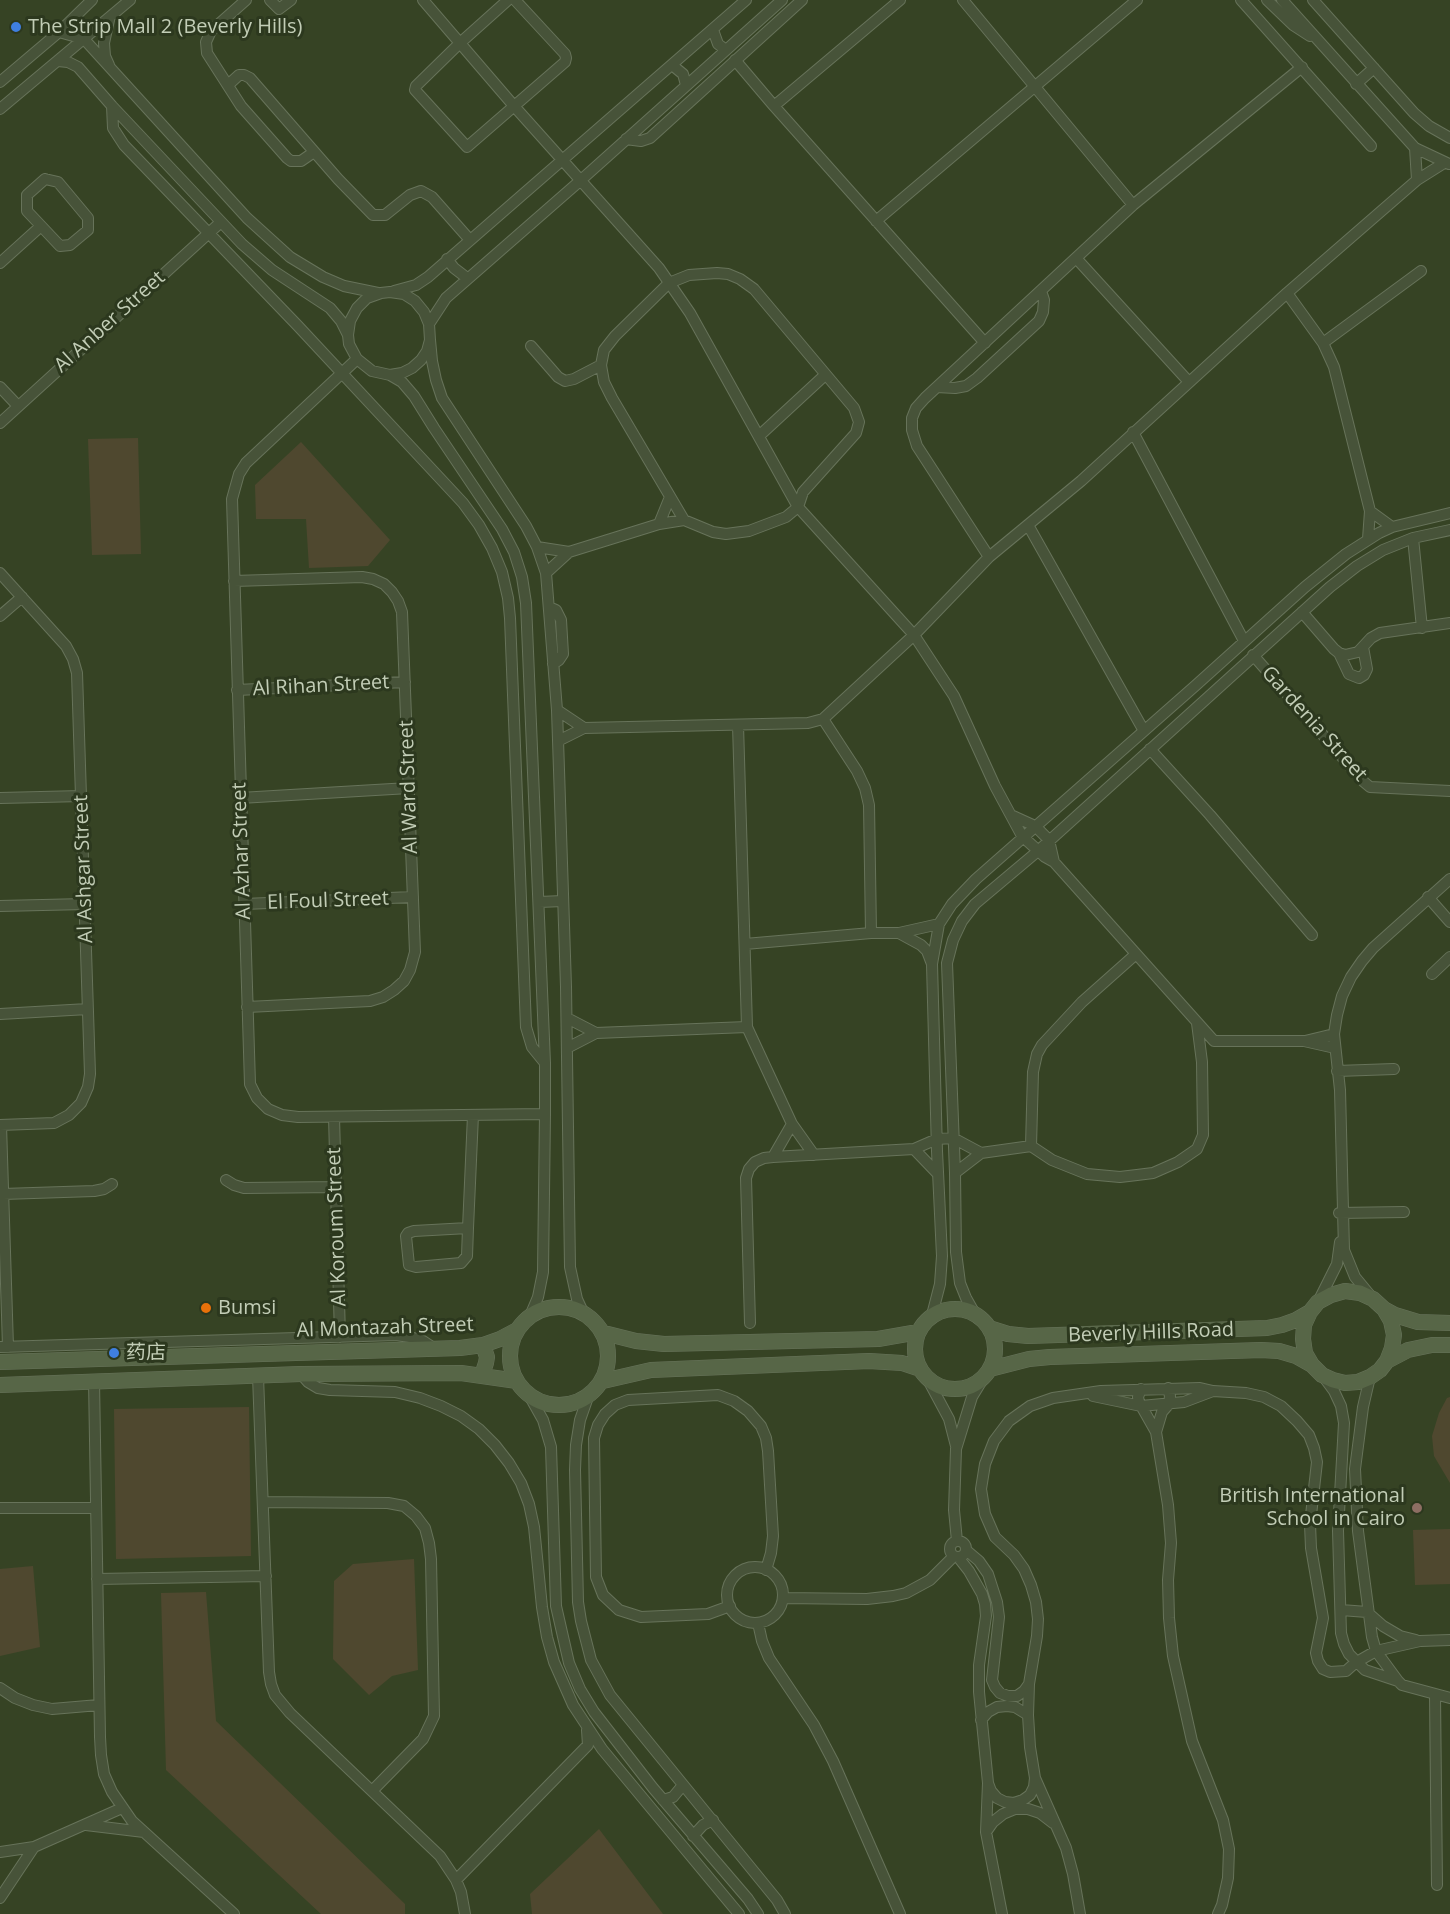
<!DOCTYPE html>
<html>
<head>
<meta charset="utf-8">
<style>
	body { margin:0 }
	canvas { display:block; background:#364324 }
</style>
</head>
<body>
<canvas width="1450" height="1914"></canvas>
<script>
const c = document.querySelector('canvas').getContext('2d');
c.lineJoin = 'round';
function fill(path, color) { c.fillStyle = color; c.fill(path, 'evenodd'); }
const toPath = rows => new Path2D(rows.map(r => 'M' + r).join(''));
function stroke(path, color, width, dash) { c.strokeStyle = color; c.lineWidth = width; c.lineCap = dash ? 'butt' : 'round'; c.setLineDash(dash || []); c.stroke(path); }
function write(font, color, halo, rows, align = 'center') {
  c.font = font + ' "Open Sans","Noto Sans SC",sans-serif'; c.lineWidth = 6; c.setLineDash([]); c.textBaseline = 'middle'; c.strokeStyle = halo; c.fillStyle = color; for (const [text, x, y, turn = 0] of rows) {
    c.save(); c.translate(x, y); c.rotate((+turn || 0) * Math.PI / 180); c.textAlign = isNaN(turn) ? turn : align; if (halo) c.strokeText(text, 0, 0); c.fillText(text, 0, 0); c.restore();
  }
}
fill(toPath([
	[138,438,141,554,92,555,88,439],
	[301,442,390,540,368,566,309,568,306,519,256,519,255,485],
	[1450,1397,1450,1483,1434,1456,1432,1436,1439,1413,1447,1398],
	[249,1407,251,1556,116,1559,114,1409],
	[1450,1529,1450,1584,1415,1585,1413,1530],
	[414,1559,418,1670,392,1676,369,1695,333,1659,334,1581,353,1564],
	[33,1566,40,1647,0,1656,0,1569],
	[206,1592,216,1721,405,1904,405,1914,321,1914,166,1770,161,1593],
	[599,1829,663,1914,532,1914,530,1894]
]), '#4f482f');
const street = toPath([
	[246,0,211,31,206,42,207,53,241,106,287,158,291,161,301,161,314,152],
	[270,0,279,9,291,0],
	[423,0,514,106,659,268,690,313,798,507,786,517,749,531,726,534,713,532,684,520,659,524,569,552,537,547],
	[508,0,460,43,416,86,415,90,467,147,565,62,566,58,565,54,515,0],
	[963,0,1133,205],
	[1241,0,1371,146],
	[1267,0,1293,25,1310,36],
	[1282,0,1415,148,1449,164],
	[1313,0,1414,113,1429,126,1450,138],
	[109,20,104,43,105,56,109,65],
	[713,30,718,44,726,50],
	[59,32,84,39,247,218,290,257,323,277,344,286,378,293],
	[735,60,774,106,985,343],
	[58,61,68,62,78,67,112,106,242,244,272,270,330,308,341,321,348,335],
	[672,65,683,74,686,85],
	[0,82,59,32,92,0],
	[1356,84,1374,68],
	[228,85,239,75,244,75,250,78,338,179,373,215,385,215,410,195,421,191,432,197,470,240],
	[112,106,113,128,124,145,298,326,463,503,479,525,492,548,502,572,508,598,510,618,526,1027,532,1047,545,1063],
	[774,106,900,0],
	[0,109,130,0],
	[626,139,641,141,650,138,802,0],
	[1415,148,1417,180],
	[45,179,58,182,88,218,88,230,70,245,60,246,27,211,27,195,45,179],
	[876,221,1137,0],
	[1076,258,1189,382],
	[447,259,454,268,467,278],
	[0,263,41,226],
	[394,291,416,285,428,277,746,0],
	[1287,293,1323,343,1334,367,1370,511,1368,539],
	[429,324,424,312,415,301,404,294,390,292,381,293,367,298,357,308,350,321,348,335,349,344,357,359,372,371,390,375,402,373,412,368,421,360,427,351,430,340,429,324,446,298,581,180,782,0],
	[430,340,432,361,436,380,442,398,526,526,537,547,546,573,557,710,559,770,566,987,570,1267,577,1299,583,1312],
	[1323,343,1421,271],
	[531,346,558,377,565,381,574,379,601,365],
	[357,359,246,463,239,474,232,499,250,1084,257,1098,268,1109,282,1115,298,1117,545,1114],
	[390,375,402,382,414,396,434,428,502,529,514,552,522,577,526,603,545,1063,545,1114,543,1272,538,1297,530,1316],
	[0,387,18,406],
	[937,387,955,388,966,386,977,378,1039,321,1043,312,1044,300,1041,291],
	[0,423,221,222],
	[1133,432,1244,641],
	[759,436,825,375],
	[1370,511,1392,527],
	[684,520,612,398,604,382,601,365,604,350,615,336,669,283,689,275,717,273,728,274,740,279,754,289,854,408,859,422,856,433,803,492,798,507,914,635,954,696,995,786,1022,836,1045,857,1054,862,1214,1041,1304,1041,1335,1048],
	[659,524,670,497],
	[1028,525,1144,731],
	[1413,538,1422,628],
	[989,557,917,446,912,430,912,418,916,408,925,398,1133,205,1302,67],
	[0,573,66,646,73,659,77,673,90,1074,88,1087,81,1103,69,1115,54,1123,0,1125],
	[546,573,569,552],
	[234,581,362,577,373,579,384,584,392,592,398,601,402,612,415,952,410,970,404,981,394,990,383,997,370,1001,247,1007],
	[549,607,556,610,561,620,563,654,559,660,553,664],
	[1302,612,1334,649,1339,653,1345,655,1358,652,1371,638,1380,633,1450,623],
	[0,616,22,597],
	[1339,653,1349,674,1359,678,1364,675,1367,669,1363,647],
	[1253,655,1364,782,1370,787,1450,791],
	[237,690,405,682],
	[557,710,584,728],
	[823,719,857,771,865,788,869,805,871,933],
	[738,725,747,1027,792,1124,814,1155],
	[558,741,584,728,808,723,823,719,914,635,989,557,1081,481,1287,293,1417,180,1444,163],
	[1150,749,1210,815,1312,935],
	[0,798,82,796],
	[240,798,409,788],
	[1013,816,1035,826,1049,840,1054,862],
	[1428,897,1450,922],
	[539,902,563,901],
	[244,904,413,897],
	[0,906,85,904],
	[899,933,921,945,927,951,932,964],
	[745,944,871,933,899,933,939,924],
	[1432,974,1450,957],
	[0,1014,88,1009],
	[567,1018,596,1033],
	[1305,1041,1334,1034],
	[567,1048,596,1033,747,1027],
	[1337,1071,1394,1069],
	[334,1117,340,1337],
	[1,1125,8,1347],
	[1031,1146,1033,1072,1037,1054,1042,1045,1082,1002,1136,954],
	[914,1149,938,1174],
	[773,1157,792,1124],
	[955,1173,981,1153,1031,1146,1052,1160,1087,1174,1120,1177,1137,1175,1153,1173,1178,1162,1197,1149,1203,1135,1202,1062,1197,1023],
	[226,1180,234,1185,244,1188,336,1187],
	[3,1194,94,1191,104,1189,112,1184],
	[1339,1213,1404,1212],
	[468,1228,467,1256,461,1263,416,1267,409,1265,406,1236,408,1233,414,1231,468,1228,473,1115],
	[1369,1294,1355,1277,1344,1250,1340,1090,1334,1034,1337,1015,1342,996,1351,977,1362,961,1373,948,1450,879],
	[1319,1300,1337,1264,1340,1242],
	[975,1314,966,1298,960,1283,956,1252,955,1173,947,963,953,940,962,921,975,904,1038,851,1330,587,1357,566,1383,550,1413,538,1450,530],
	[932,1315,940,1284,942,1256,937,1151,932,964,939,924,952,904,976,879,1195,686,1305,587,1346,554,1379,533,1392,527,1450,513],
	[750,1323,746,1178,749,1169,755,1162,764,1158,773,1157,914,1149,937,1139,953,1138,981,1153],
	[0,1347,396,1335,410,1337,423,1341,435,1349],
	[301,1374,308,1382,318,1388,330,1390,395,1392,420,1398,441,1406,461,1416,479,1429,495,1445,509,1463,521,1483,529,1504,534,1527,542,1607,547,1637,554,1662,573,1705,602,1749,739,1914],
	[258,1376,269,1672,271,1684,275,1695,290,1713,440,1856,456,1880,461,1892,465,1914],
	[1323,1376,1334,1391,1341,1406,1344,1423,1338,1531,1341,1633,1344,1644,1349,1654,1365,1670,1398,1681,1402,1685,1450,1698],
	[1370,1377,1363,1407,1355,1469,1358,1531,1372,1637,1376,1651,1398,1681],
	[927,1378,949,1419,956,1446],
	[94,1381,100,1737,101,1755,104,1774,112,1792,132,1821,234,1914],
	[1141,1389,1138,1397,1139,1402,1156,1432,1168,1505,1171,1543,1168,1580,1169,1618,1173,1656,1192,1741,1223,1820,1229,1849,1228,1878,1222,1905,1218,1914],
	[529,1395,543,1420,551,1447,556,1606,569,1663,580,1689,594,1712,653,1788,748,1899,758,1914],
	[1093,1396,1141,1406,1184,1402,1213,1391],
	[588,1397,580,1420,576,1445,575,1470,578,1602,581,1621,591,1660,610,1695,777,1900,785,1914],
	[1156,1432,1162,1412,1169,1404,1170,1396,1168,1388],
	[263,1502,388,1503,404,1506,416,1516,425,1528,429,1543,431,1559,434,1716,423,1739,373,1790],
	[0,1508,96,1508],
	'950 1549a8 8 0 1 1 16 0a8 8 0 1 1-16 0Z',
	[957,1541,954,1510,956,1449,972,1397,986,1374],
	[966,1550,979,1561,988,1574,997,1602,999,1617,992,1680,995,1687,1000,1693,1008,1696,1017,1696,1024,1691,1029,1684],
	[958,1557,969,1571,982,1594,985,1604,986,1616,979,1665,979,1692,988,1783,986,1832,1002,1914],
	'727 1595a28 28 0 1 1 56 0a28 28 0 1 1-56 0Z',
	[97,1579,266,1576],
	[783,1598,867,1599,893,1596,906,1593,930,1580,954,1556],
	[730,1606,708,1614,641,1617,619,1610,603,1595,596,1577,594,1438,598,1425,605,1414,615,1405,628,1400,718,1395,734,1401,748,1411,761,1426,766,1438,768,1451,773,1536,771,1553,766,1570],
	[1341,1610,1367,1612,1383,1626,1400,1636,1416,1640],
	[758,1623,762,1641,769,1658,814,1725,833,1761,900,1914],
	[0,1688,15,1698,33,1705,52,1709,99,1705],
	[1435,1695,1437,1885],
	[981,1720,988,1712,997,1707,1007,1706,1015,1707,1028,1715],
	[988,1783,991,1791,997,1798,1005,1802,1014,1803,1023,1800,1030,1795,1034,1787,1035,1778],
	[663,1800,673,1797,683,1785],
	[86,1825,144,1832],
	[986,1832,993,1822,1003,1814,1015,1809,1028,1809,1040,1813,1053,1823],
	[693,1836,703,1825,713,1820],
	[0,1852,34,1847,122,1808],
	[456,1880,588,1745,587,1730],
	[0,1898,34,1847],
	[1080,1914,1073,1874,1066,1848,1035,1778,1030,1747,1028,1715,1029,1684,1037,1636,1038,1619,1036,1602,1031,1585,1024,1569,1014,1555,995,1537,985,1514,981,1489,985,1464,994,1441,1009,1421,1030,1406,1053,1398,1101,1391,1200,1388,1213,1391,1246,1393,1264,1397,1281,1406,1297,1421,1309,1435,1314,1448,1317,1462,1310,1524,1311,1548,1323,1618,1316,1653,1318,1661,1323,1669,1330,1672,1346,1671,1355,1663,1376,1651,1420,1641,1450,1640]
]);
const secondary = toPath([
	'510 1356a49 49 0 1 1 98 0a49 49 0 1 1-98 0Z',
	[1384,1309,1395,1315,1418,1322,1450,1323],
	'915 1349a40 40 0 1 1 80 0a40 40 0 1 1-80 0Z',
	[989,1328,1008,1334,1028,1336,1267,1328,1282,1325,1296,1320,1310,1312],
	[604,1333,636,1341,664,1344,878,1339,918,1332],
	[1387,1361,1392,1348,1394,1335,1391,1321,1384,1309,1373,1299,1360,1293,1345,1291,1331,1295,1318,1302,1310,1312,1304,1325,1303,1339,1305,1353,1312,1365,1322,1375,1333,1380,1345,1383,1358,1382,1370,1377,1380,1370,1387,1361,1408,1350,1432,1345,1450,1345],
	[0,1362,460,1348,483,1345,500,1339,517,1330],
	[990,1369,1029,1359,1050,1357,1261,1350,1279,1351,1296,1356,1312,1365],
	[482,1375,486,1363,487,1357,483,1345],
	[603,1381,651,1370,869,1361,902,1363,920,1369],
	[0,1385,301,1374,461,1373,517,1381]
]);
stroke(street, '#67735a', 12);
stroke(secondary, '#67735a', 16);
stroke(street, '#475339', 10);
stroke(secondary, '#576647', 15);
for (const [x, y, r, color] of [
	[16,27,6,"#3f7fe0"],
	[206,1308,6,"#e8710a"],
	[114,1353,6,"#3f7fe0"],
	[1417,1508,6,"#8d6e63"]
]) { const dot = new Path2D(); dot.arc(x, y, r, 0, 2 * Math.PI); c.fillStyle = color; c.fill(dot); stroke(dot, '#2c381e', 2); }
write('20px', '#c2cdb6', '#2c381e', [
	["The Strip Mall 2 (Beverly Hills)",28,27],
	["Bumsi",218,1308],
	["药店",126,1353],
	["British International",1405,1496,"right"],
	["School in Cairo",1405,1519,"right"]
], 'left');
write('20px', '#c2cdb6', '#2c381e', [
	["Al Anber Street",110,322,-42],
	["Al Rihan Street",321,686,-3],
	["Gardenia Street",1314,724,48],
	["Al Ward Street",409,787,-92],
	["Al Azhar Street",242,851,-92],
	["Al Ashgar Street",84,869,-92],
	["El Foul Street",328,901,-2],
	["Al Koroum Street",337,1227,-92],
	["Al Montazah Street",385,1328,-2],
	["Beverly Hills Road",1151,1333,-2]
]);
</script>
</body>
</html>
